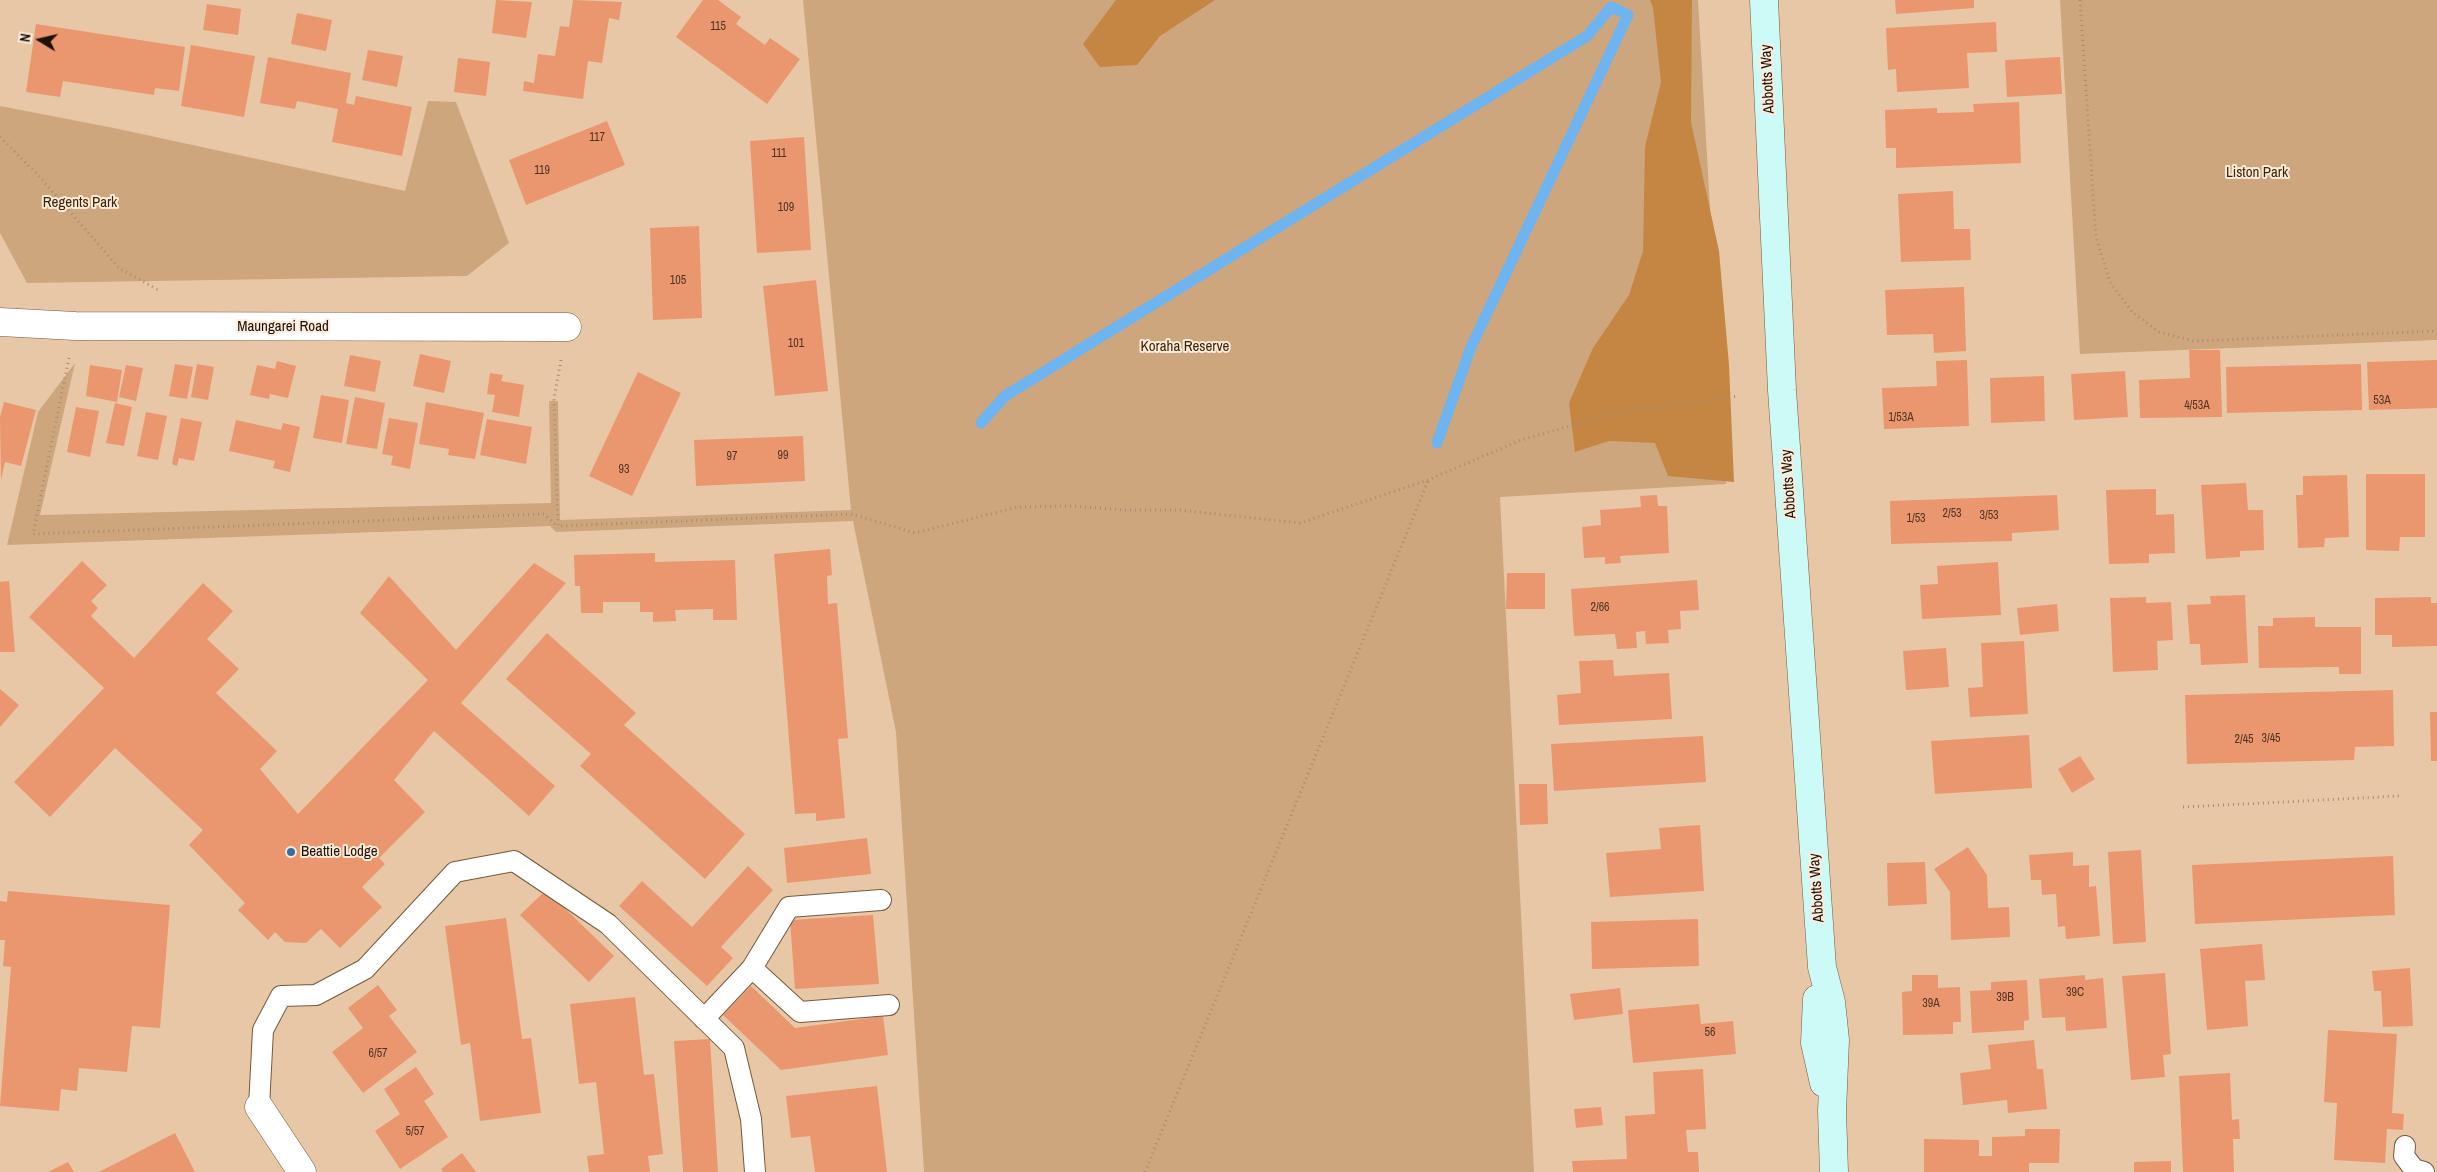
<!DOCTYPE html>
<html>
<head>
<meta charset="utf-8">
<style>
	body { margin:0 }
	#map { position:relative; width:2437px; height:1172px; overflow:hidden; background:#e8c7a7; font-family:"Archivo Narrow",sans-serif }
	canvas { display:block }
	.north { position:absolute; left:15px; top:15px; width:50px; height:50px; -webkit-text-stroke:4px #fcebdb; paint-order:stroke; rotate:279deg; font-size:14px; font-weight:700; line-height:20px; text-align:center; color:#1e1207 }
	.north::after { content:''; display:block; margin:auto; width:18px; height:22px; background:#1e1207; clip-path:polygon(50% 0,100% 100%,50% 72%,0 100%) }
</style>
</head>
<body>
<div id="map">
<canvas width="2437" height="1172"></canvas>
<div class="north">N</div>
</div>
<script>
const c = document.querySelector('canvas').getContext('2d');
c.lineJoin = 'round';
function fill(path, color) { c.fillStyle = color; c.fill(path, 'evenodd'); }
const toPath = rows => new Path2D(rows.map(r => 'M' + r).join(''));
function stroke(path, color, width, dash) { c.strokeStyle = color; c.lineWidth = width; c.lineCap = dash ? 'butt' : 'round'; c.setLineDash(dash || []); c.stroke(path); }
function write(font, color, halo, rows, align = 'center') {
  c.font = font + ' "Archivo Narrow",sans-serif'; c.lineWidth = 4; c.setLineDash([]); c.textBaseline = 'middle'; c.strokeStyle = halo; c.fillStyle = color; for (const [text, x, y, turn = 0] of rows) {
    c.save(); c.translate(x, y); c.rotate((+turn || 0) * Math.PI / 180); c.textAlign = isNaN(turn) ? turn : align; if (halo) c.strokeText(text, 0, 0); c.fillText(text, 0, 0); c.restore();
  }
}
fill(toPath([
	[803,0,1698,0,1726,484,1500,497,1534,1172,924,1172,896,732,853,521,556,532,550,526,7,545,38,412,75,363,40,515,551,503,549,401,558,401,560,520,851,510],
	[2060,0,2437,0,2437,340,2080,354],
	[428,101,456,102,509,243,467,276,27,283,0,233,0,106,114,128,405,191]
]), '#cea67d');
fill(toPath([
	[1116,0,1215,0,1160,36,1137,65,1100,67,1083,44],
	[1650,0,1692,0,1691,122,1719,251,1729,365,1734,482,1668,476,1655,443,1609,441,1575,452,1569,403,1593,348,1629,295,1643,251,1645,147,1661,82,1653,8]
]), '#c48642');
stroke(toPath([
	[981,423,1005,396,1587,36,1611,7,1628,15,1471,347,1437,443]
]), '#6db4f1', 11);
fill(toPath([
	[496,0,532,2,526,38,492,33],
	[573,0,622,2,619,20,609,18,602,63,588,61,583,99,523,91,524,81,534,83,538,54,555,56,560,26,569,27],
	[703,0,718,0,741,17,736,24,765,45,770,38,800,59,767,104,676,37],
	[1895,0,1974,0,1974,8,1896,14],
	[207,4,241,9,238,35,203,30],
	[297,13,332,20,326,51,291,44],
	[1996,22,1997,52,1967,53,1969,88,1897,92,1896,69,1888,70,1886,28],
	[36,24,185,47,179,91,155,88,154,95,63,81,60,97,26,92],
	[191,45,255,56,244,117,181,106],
	[368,50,403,56,397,87,362,80],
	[268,57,351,73,346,103,354,105,356,96,412,107,402,156,332,142,338,109,297,101,295,109,260,103],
	[2060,57,2062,94,2007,97,2005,60],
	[458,58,490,62,486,96,454,92],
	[2019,102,2021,163,1896,168,1896,148,1886,148,1885,110,1937,108,1937,113,1974,112,1973,104],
	[607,121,625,165,526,205,509,160],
	[804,137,811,250,757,253,750,141],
	[1953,191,1954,229,1970,229,1971,260,1901,262,1898,194],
	[699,226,702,318,653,320,650,228],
	[816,280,828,391,775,396,763,286],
	[1964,287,1966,351,1934,353,1933,334,1887,335,1885,290],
	[2189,350,2220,350,2222,417,2140,418,2139,380,2190,378],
	[420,354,451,361,444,393,413,386],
	[350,355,381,361,375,392,344,386],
	[1967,360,1969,426,1884,429,1882,388,1937,386,1936,361],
	[2437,360,2437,408,2369,410,2367,362],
	[277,361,296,366,288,398,270,394,269,399,250,395,257,365,275,369],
	[175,364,193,367,187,399,169,396],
	[197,364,214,367,208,400,191,397],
	[2361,364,2362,410,2227,413,2226,367],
	[90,365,122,370,117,402,86,396],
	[126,365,143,368,136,401,119,397],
	[2125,371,2128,417,2074,420,2071,374],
	[638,372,681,393,632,496,589,476],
	[490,373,503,375,501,381,524,385,519,417,492,412,495,395,487,394],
	[2044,376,2045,421,1991,423,1990,378],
	[321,395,349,400,342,443,313,438],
	[355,397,385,403,377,449,346,444],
	[4,402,36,410,21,466,5,462,1,480,0,417],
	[426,402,484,413,475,459,448,455,449,449,419,444],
	[115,403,132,407,124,446,106,443],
	[76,407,99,411,90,457,67,452],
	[146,412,167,416,158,460,137,456],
	[181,418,202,422,194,461,179,458,177,466,172,464],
	[389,418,418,423,410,469,391,465,393,456,382,454],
	[487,419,532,427,526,464,480,455],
	[236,420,281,430,283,423,300,427,290,472,273,468,275,461,229,451],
	[803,436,805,481,696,486,694,440],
	[2366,474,2425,474,2425,537,2400,537,2399,551,2366,550],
	[2347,475,2349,537,2325,538,2324,547,2298,548,2296,495,2303,495,2303,476],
	[2246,483,2248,510,2263,510,2264,550,2240,551,2240,557,2206,559,2201,485],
	[2156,489,2156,515,2174,514,2175,553,2149,554,2149,563,2109,564,2106,490],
	[1657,495,1658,506,1667,506,1669,553,1620,556,1621,563,1605,564,1605,557,1584,558,1582,527,1601,525,1600,510,1641,507,1640,496],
	[2057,495,2059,530,2012,533,2012,541,1891,544,1890,501],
	[830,549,832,575,827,576,828,604,837,603,848,738,838,739,845,818,816,821,816,813,795,814,774,554],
	[655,553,655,562,735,560,737,620,713,620,713,609,675,610,676,621,653,622,653,612,640,612,640,602,603,602,603,613,581,613,580,586,575,586,574,555],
	[82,561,107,585,91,601,98,608,91,616,134,658,203,583,233,611,207,639,239,669,216,693,277,751,260,769,298,814,428,680,360,613,389,576,456,650,534,563,566,583,461,703,555,786,529,816,434,731,394,780,425,812,379,858,385,864,362,887,382,907,340,948,321,929,306,943,285,942,275,932,268,940,238,910,245,903,189,845,203,830,115,748,50,817,14,782,104,688,29,617],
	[1998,562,2001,615,1922,619,1920,585,1938,584,1937,566],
	[1507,573,1545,573,1545,609,1506,609],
	[1697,580,1699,610,1680,611,1681,629,1668,630,1669,643,1646,644,1645,631,1636,632,1637,648,1617,649,1615,634,1574,636,1571,589],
	[9,581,15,652,0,652,0,582],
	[2245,595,2248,663,2201,665,2200,644,2190,644,2187,605,2211,604,2210,596],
	[2146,597,2146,603,2171,602,2173,640,2157,641,2158,670,2113,672,2110,598],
	[2431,597,2431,603,2437,603,2437,646,2392,647,2392,635,2375,635,2375,598],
	[2057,604,2059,631,2020,635,2017,608],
	[2315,617,2315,627,2361,627,2361,674,2339,674,2339,667,2259,668,2258,626,2273,626,2273,618],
	[547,633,636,713,624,725,745,834,705,879,580,766,591,754,506,679],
	[2024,641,2028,714,1970,717,1968,688,1983,687,1981,643],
	[1946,648,1949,687,1906,690,1903,651],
	[1613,660,1614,676,1669,673,1672,719,1559,725,1557,695,1581,693,1579,661],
	[0,689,19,705,0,727],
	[2393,690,2394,746,2355,747,2354,760,2187,764,2185,695],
	[2430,712,2437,712,2437,761,2431,761],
	[2029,735,2032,788,1935,794,1931,741],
	[1703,736,1706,782,1554,791,1551,744],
	[2080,756,2095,779,2072,793,2058,769],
	[1519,784,1547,784,1548,824,1520,825],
	[1700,825,1704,891,1610,897,1606,853,1661,849,1659,828],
	[867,838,871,874,787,883,784,848],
	[1968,847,1987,875,1988,908,2009,907,2010,937,1951,940,1950,892,1934,869],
	[2141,850,2146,942,2113,944,2108,852],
	[2073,852,2073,866,2089,865,2089,887,2096,886,2100,936,2066,939,2065,926,2058,927,2056,894,2042,895,2041,880,2031,880,2029,855],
	[2393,856,2395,915,2195,924,2192,865],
	[1925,862,1927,904,1888,906,1887,863],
	[748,866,773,890,721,947,733,958,707,986,619,906,642,881,692,927],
	[546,890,614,956,589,982,520,915],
	[8,891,170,905,160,1028,132,1026,127,1072,79,1068,77,1091,61,1089,59,1111,0,1106,11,967,3,966,5,940,0,940,0,901,7,902],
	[873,915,879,984,795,989,790,920],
	[506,918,522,1039,531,1038,541,1113,480,1121,470,1043,461,1045,445,926],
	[1698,919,1699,966,1592,969,1591,922],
	[2262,944,2265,980,2245,981,2248,1026,2207,1030,2200,949],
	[2410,968,2413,1026,2383,1027,2381,991,2374,991,2372,971],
	[2165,973,2171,1054,2163,1055,2165,1077,2131,1080,2122,976],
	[1912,975,1938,975,1938,988,1960,987,1961,1022,1953,1022,1953,1034,1903,1035,1902,992,1912,991],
	[2085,975,2085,980,2103,978,2107,1028,2066,1031,2065,1017,2042,1018,2039,979],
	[2027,980,2029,1020,2024,1021,2024,1030,1972,1033,1970,991,1991,990,1991,982],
	[378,985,397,1010,389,1016,417,1052,363,1093,332,1052,363,1028,348,1008],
	[751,986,795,1028,883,1016,888,1055,781,1070,723,1015],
	[1620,988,1623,1014,1574,1020,1570,994],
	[635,997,644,1075,654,1074,663,1154,648,1156,650,1172,589,1172,587,1156,604,1154,596,1082,579,1084,570,1004],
	[1699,1004,1701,1024,1733,1021,1736,1054,1633,1063,1628,1010],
	[2328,1030,2397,1034,2392,1113,2404,1114,2403,1130,2387,1129,2385,1163,2334,1160,2337,1103,2324,1102],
	[710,1039,718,1172,683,1172,674,1041],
	[2034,1040,2037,1069,2043,1069,2047,1109,2008,1113,2007,1100,1963,1105,1960,1073,1991,1069,1988,1045],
	[416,1067,434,1094,424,1101,448,1137,400,1169,375,1131,400,1114,384,1089],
	[1703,1069,1706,1129,1686,1130,1688,1152,1698,1152,1699,1172,1573,1172,1572,1161,1627,1159,1625,1116,1655,1114,1653,1072],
	[2230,1073,2232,1120,2239,1119,2240,1139,2233,1139,2234,1172,2183,1172,2179,1076],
	[877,1086,887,1172,815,1172,810,1136,791,1138,786,1096],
	[1601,1107,1603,1125,1576,1128,1574,1109],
	[2025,1129,2060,1129,2059,1163,2029,1163,2029,1172,1924,1172,1924,1139,1979,1140,1979,1156,1992,1156,1992,1137,2025,1136],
	[175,1133,195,1172,99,1172],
	[462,1153,476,1172,443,1172,441,1169],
	[2171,1161,2171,1172,2134,1172,2134,1162],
	[68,1162,74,1172,48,1172]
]), '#ea976f');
const service = toPath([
	[752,968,800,1012,889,1005],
	[704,1019,752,968,789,907,881,900],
	[259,1107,263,1030,281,996,316,995,365,969,455,872,514,861,608,924,734,1048,751,1119,755,1172],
	[2405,1146,2404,1156,2414,1169,2424,1172]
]);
const minor = toPath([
	[0,322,75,326,567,327],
	[259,1107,302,1172]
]);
const secondary = toPath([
	[1764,0,1782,390,1822,967,1831,1002,1835,1040,1832,1111,1834,1172],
	[1817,999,1815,1043,1824,1083]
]);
stroke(service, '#75593c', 22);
stroke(minor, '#75593c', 29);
stroke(secondary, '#75593c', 29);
stroke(toPath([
	[2080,0,2096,237,2110,282,2132,312,2159,332,2194,341,2437,331],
	[0,137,38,175,119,268,160,291],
	[69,358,33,534,544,514,557,526],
	[561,360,554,399,558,526,851,514,915,533,1018,507,1073,506,1124,510,1179,510,1300,523,1428,480,1521,440,1616,413,1739,396],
	[2183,807,2400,796],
	[1145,1172,1428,481]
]), '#a68c73', 3, [1, 4]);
stroke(service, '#fff', 20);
stroke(minor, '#fff', 28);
stroke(secondary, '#ccfaf6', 28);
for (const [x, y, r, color] of [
	[291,852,5,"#2e71a7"]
]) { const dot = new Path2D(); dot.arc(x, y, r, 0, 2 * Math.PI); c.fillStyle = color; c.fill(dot); stroke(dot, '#fcebdb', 2); }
write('12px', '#513321', null, [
	["115",718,27],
	["117",597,138],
	["111",779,154],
	["119",542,171],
	["109",786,208],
	["105",678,281],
	["101",796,344],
	["53A",2382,401],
	["4/53A",2197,406],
	["1/53A",1901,418],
	["99",783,456],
	["97",732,457],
	["93",624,470],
	["2/53",1952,514],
	["3/53",1989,516],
	["1/53",1916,519],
	["2/66",1600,608],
	["3/45",2271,739],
	["2/45",2244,740],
	["39C",2075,993],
	["39B",2005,998],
	["39A",1931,1004],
	["56",1710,1033],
	["6/57",378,1054],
	["5/57",415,1132]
]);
write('15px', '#1e1207', '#fcebdb', [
	["Abbotts Way",1768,79,-93],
	["Maungarei Road",283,327],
	["Abbotts Way",1789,484,-94],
	["Abbotts Way",1817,888,-94]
]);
write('15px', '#3e2506', '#fcebdb', [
	["Liston Park",2257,173],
	["Regents Park",80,203],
	["Koraha Reserve",1185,347]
]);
write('15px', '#1e1207', '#fcebdb', [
	["Beattie Lodge",301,852]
], 'left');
</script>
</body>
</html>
